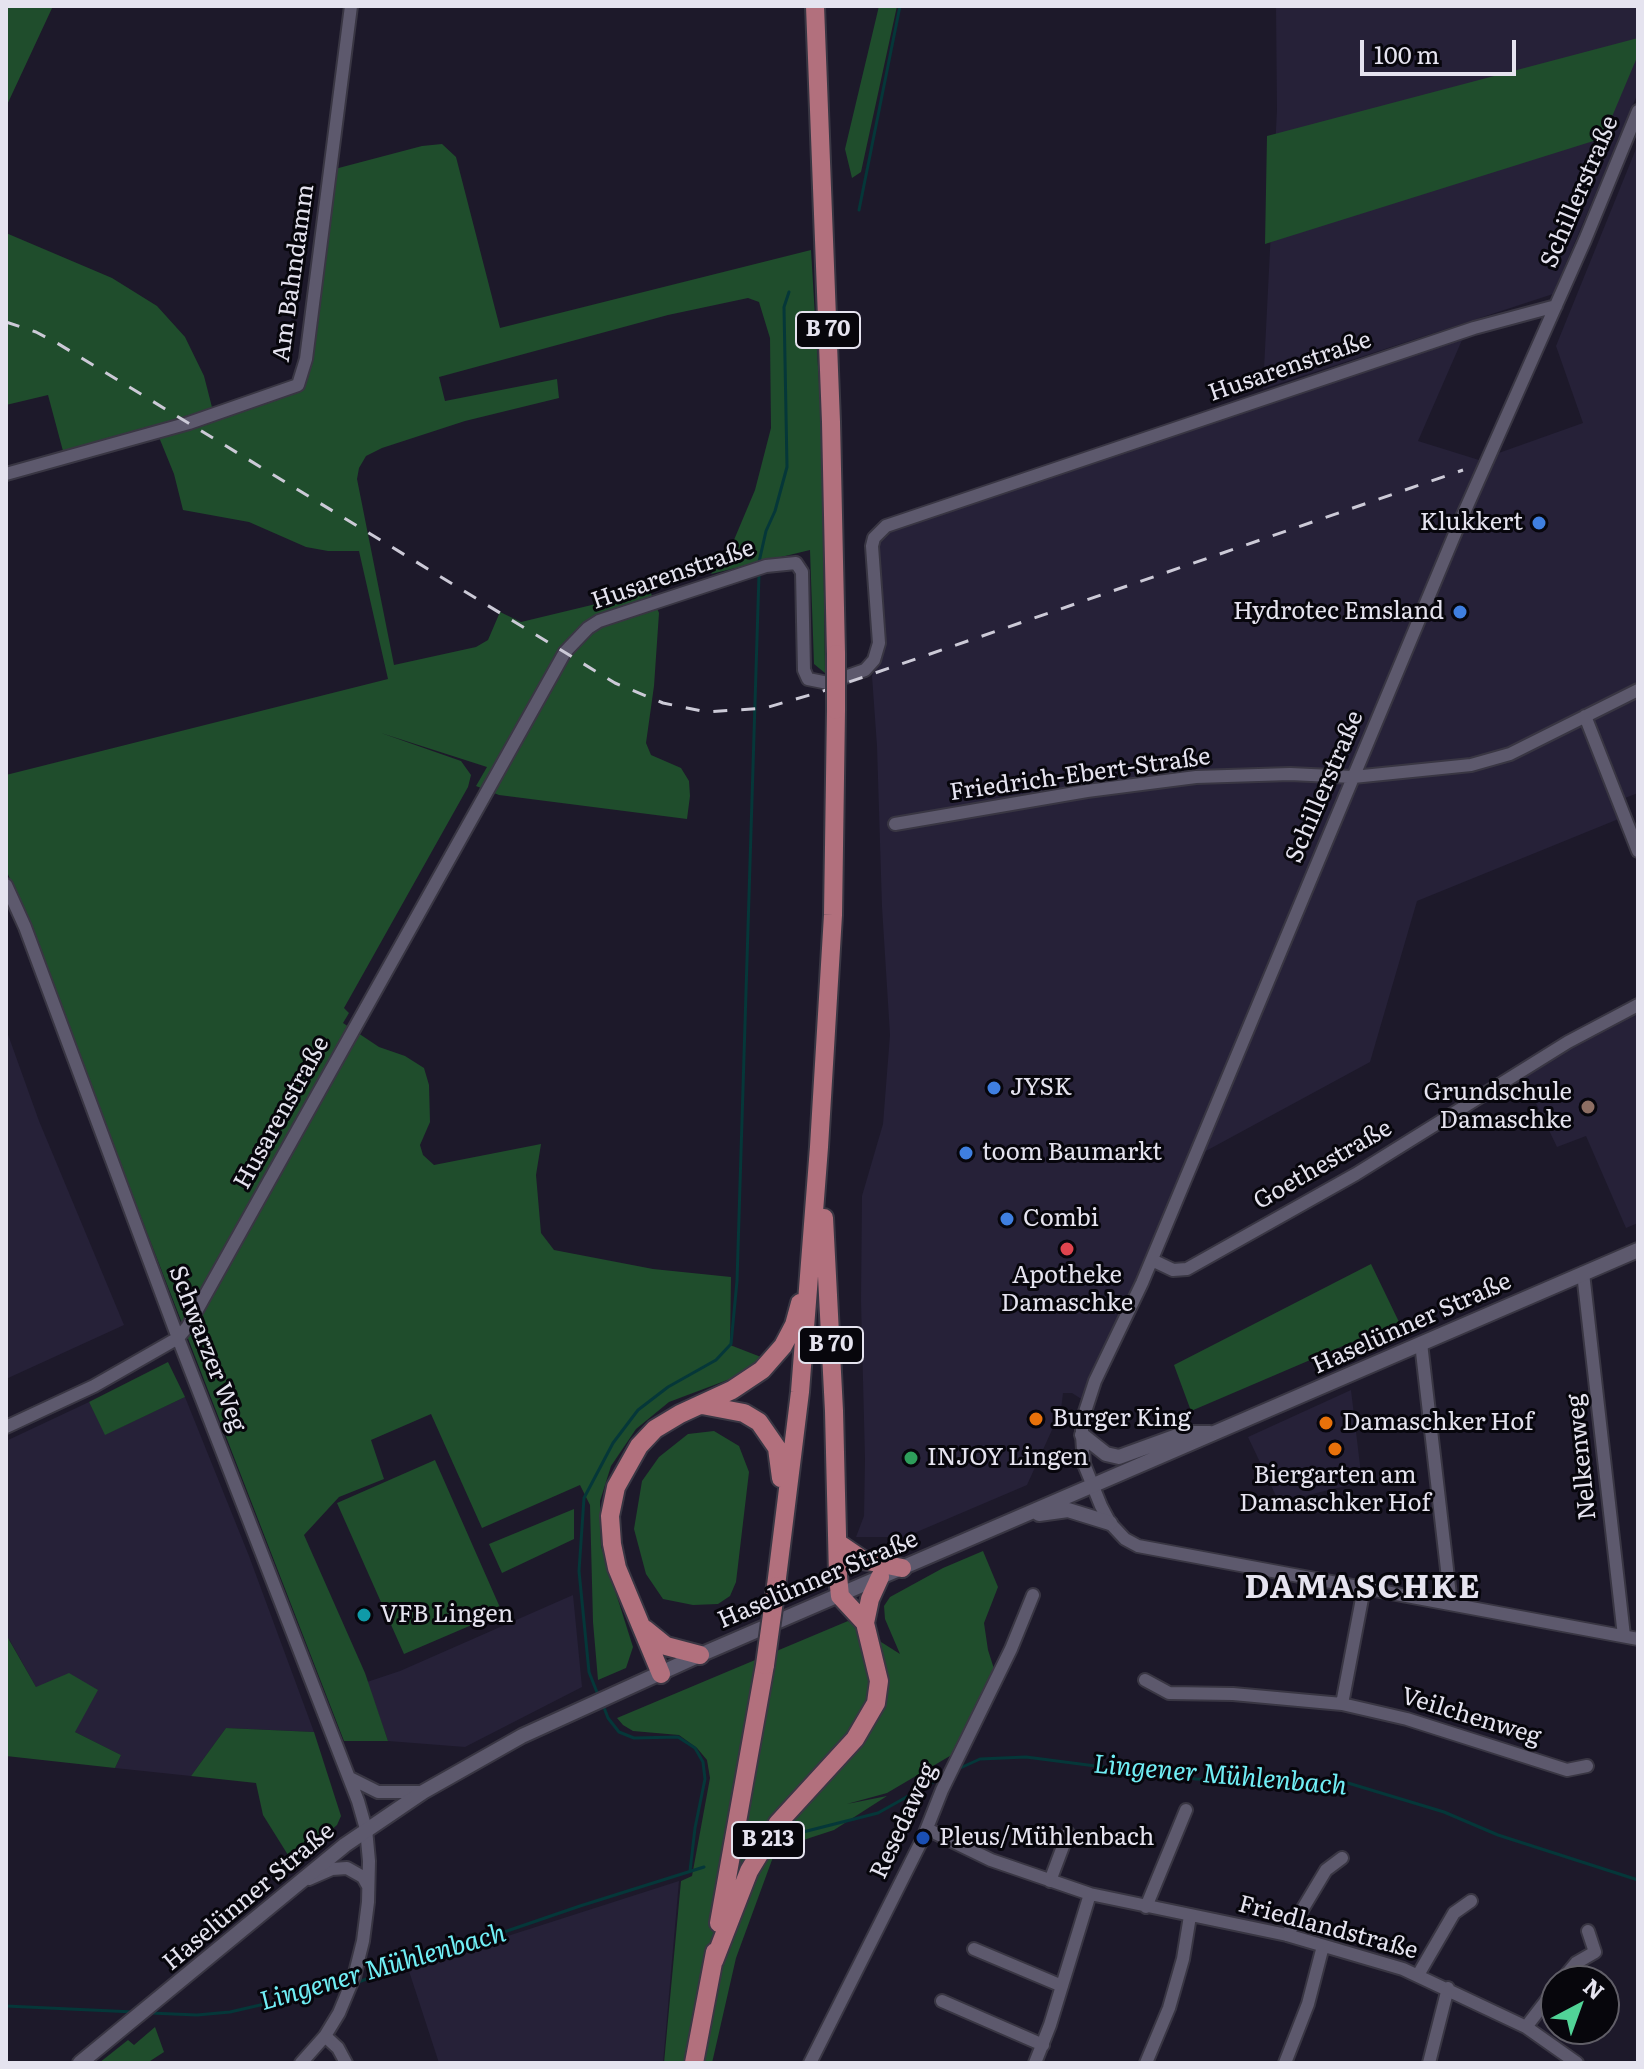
<!DOCTYPE html>
<html>
<head>
<meta charset="utf-8">
<style>
	body { margin:0 }
	#map { position:relative; width:1644px; height:2069px; overflow:hidden; background:#1d192a; font-family:Literata,serif }
	canvas { display:block }
	.frame { position:absolute; inset:0; border:8px solid #e5e3ef; pointer-events:none }
	.north { position:absolute; left:1540px; top:1965px; width:80px; height:80px; box-sizing:border-box; background:#07060c; border:2px solid #605e67; border-radius:50%; rotate:41deg; font-size:22px; font-weight:700; line-height:32px; text-align:center; color:#e5e3ef }
	.north::after { content:''; display:block; margin:auto; width:28px; height:36px; background:#51d397; clip-path:polygon(50% 0,100% 100%,50% 72%,0 100%) }
	.scale { position:absolute; left:1360px; top:40px; width:156px; height:36px; box-sizing:border-box; border:4px solid #e5e3ef; border-top:0; padding-left:10px; font-size:24px; line-height:28px; white-space:nowrap; color:#e5e3ef; -webkit-text-stroke:6px #07060c; paint-order:stroke }
</style>
</head>
<body>
<div id="map">
<canvas width="1644" height="2069"></canvas>
<div class="frame"></div>
<div class="north">N</div>
<div class="scale">100 m</div>
</div>
<script>
const c = document.querySelector('canvas').getContext('2d');
c.lineJoin = 'round';
function fill(path, color) { c.fillStyle = color; c.fill(path, 'evenodd'); }
const toPath = rows => new Path2D(rows.map(r => 'M' + r).join(''));
function stroke(path, color, width, dash) { c.strokeStyle = color; c.lineWidth = width; c.lineCap = dash ? 'butt' : 'round'; c.setLineDash(dash || []); c.stroke(path); }
function write(font, color, halo, rows, align = 'center') {
  c.font = font + ' Literata,serif'; c.lineWidth = 6; c.setLineDash([]); c.textBaseline = 'middle'; c.strokeStyle = halo; c.fillStyle = color; for (const [text, x, y, turn = 0] of rows) {
    c.save(); c.translate(x, y); c.rotate((+turn || 0) * Math.PI / 180); c.textAlign = isNaN(turn) ? turn : align; if (halo) c.strokeText(text, 0, 0); c.fillText(text, 0, 0); c.restore();
  }
}
fill(toPath([
	[1276,6,1638,6,1638,93,1553,294,1263,389,1277,110],
	[1638,144,1638,793,1617,801,1621,818,1417,901,1370,1062,1204,1152,1086,1402,1072,1393,1063,1393,1061,1410,1027,1485,905,1537,856,1537,864,1516,865,1459,861,1301,862,1196,883,1124,890,1035,882,907,877,746,872,676,878,658,876,553,878,540,893,527,1462,340,1418,441,1479,460,1583,423,1556,346],
	[1638,1012,1638,1223,1626,1228,1586,1136,1557,1147,1524,1078,1580,1042],
	[6,1029,39,1121,124,1325,6,1379],
	[1351,1390,1362,1482,1300,1497,1276,1496,1248,1437],
	[185,1397,249,1556,314,1732,226,1728,191,1776,115,1768,121,1755,75,1732,36,1687,9,1639,6,1639,6,1441,89,1402,106,1434],
	[573,1595,582,1687,465,1747,388,1741,367,1682,400,1671],
	[679,1881,663,2063,439,2063,408,1968]
]), '#262138');
fill(toPath([
	[6,6,53,6,6,107],
	[879,6,897,6,861,172,852,178,845,149],
	[1638,38,1638,55,1603,138,1265,244,1267,136],
	[442,144,456,157,500,328,811,250,822,433,825,673,814,664,810,550,711,574,731,547,755,490,771,428,770,338,759,302,748,298,668,315,439,377,445,401,557,379,559,398,465,421,382,448,366,456,359,468,357,479,394,665,476,647,488,640,500,612,521,622,650,591,659,613,654,686,646,743,651,755,681,768,689,781,690,796,687,819,499,795,476,786,487,767,381,733,461,761,471,775,468,787,344,1008,349,1013,343,1023,379,1047,405,1056,424,1068,429,1085,430,1122,420,1145,423,1155,434,1165,541,1144,536,1175,541,1233,554,1250,653,1269,731,1277,730,1345,761,1357,738,1376,669,1402,636,1429,611,1466,600,1501,601,1546,633,1647,626,1668,598,1680,593,1622,590,1505,580,1485,482,1528,431,1414,371,1440,384,1479,339,1497,304,1535,365,1673,388,1741,344,1741,6,869,6,775,388,679,359,551,328,551,306,547,249,522,183,510,174,474,154,425,63,451,48,395,6,405,6,233,112,278,157,306,185,337,204,376,215,419,283,397,296,389,331,170,422,146],
	[1371,1264,1399,1322,1191,1411,1174,1365],
	[168,1362,185,1397,105,1435,89,1402],
	[714,1431,739,1446,749,1472,736,1582,730,1596,718,1604,693,1605,663,1599,646,1574,634,1529,642,1481,659,1457,688,1434],
	[435,1460,502,1612,404,1654,337,1503],
	[574,1509,574,1539,502,1573,489,1544],
	[983,1551,998,1587,984,1623,988,1650,995,1672,955,1753,887,1793,847,1804,887,1796,834,1830,776,1849,736,1958,712,2063,664,2063,681,1881,692,1876,710,1778,707,1760,697,1748,679,1735,633,1731,623,1725,617,1718,848,1621,900,1654,885,1619,884,1606,890,1597,943,1568],
	[8,1638,36,1687,69,1673,98,1690,75,1732,121,1755,115,1768,6,1756,6,1639],
	[226,1728,314,1732,341,1816,337,1825,293,1863,263,1815,256,1783,191,1776],
	[155,2027,164,2052,147,2063,99,2063,128,2040,134,2045]
]), '#1f4d2c');
stroke(toPath([
	[859,210,900,6],
	[759,562,766,531,775,511,787,467,784,307,789,292],
	[598,1695,589,1672,579,1571,584,1498,613,1443,638,1410,668,1387,716,1360,731,1344,737,1281,759,574],
	[603,1705,608,1718,619,1732,634,1738,678,1737,695,1748,703,1762,705,1779,695,1828,690,1871],
	[958,1769,980,1759,1026,1757,1196,1779,1348,1783,1444,1812,1498,1835,1638,1880],
	[803,1832,878,1813,944,1776],
	[358,1982,580,1906,704,1867],
	[6,2006,134,2012],
	[150,2013,197,2015,230,2012,347,1985]
]), '#053739', 3);
const minor = toPath([
	[1638,111,1585,240,1459,524,1142,1283,1095,1381,1082,1421,1082,1435,1084,1464,1101,1506,1110,1523,1125,1539,1138,1546,1638,1639],
	[6,474,189,423,298,385,306,359,351,6],
	[1585,716,1638,851],
	[895,824,1087,791,1196,777,1290,774,1353,777,1471,765,1510,754,1638,690],
	[6,885,25,927,178,1338,358,1801,366,1829,369,1861,368,1902,363,1941,354,1977,339,2013,325,2036,301,2063],
	[1152,1260,1173,1270,1187,1269,1356,1174,1568,1042,1638,1005],
	[1583,1273,1624,1636],
	[1421,1343,1451,1604],
	[6,1427,94,1386,178,1338,188,1326,565,652,588,628,599,621,766,566,796,563,802,572,804,670,808,679,828,683,865,670,874,660,879,643,872,546,874,538,886,526,1474,328,1556,306],
	[1145,1680,1169,1693,1233,1694,1342,1704,1407,1719,1567,1770,1587,1766],
	[1342,1704,1364,1588],
	[350,1778,378,1792,423,1792],
	[927,1829,991,1860,1090,1894,1287,1935,1403,1969,1526,2027,1577,2063],
	[309,1879,332,1869,347,1868,363,1877,368,1886],
	[1050,1881,1068,1833],
	[1146,1907,1186,1810],
	[1287,1935,1326,1870,1342,1858],
	[974,1949,1062,1986],
	[1418,1975,1454,1913,1471,1901],
	[1561,1981,1576,1963,1595,1952,1588,1931],
	[942,2001,1043,2045],
	[1526,2027,1556,1988],
	[325,2036,338,2048,346,2063],
	[810,2063,923,1838,942,1790,1011,1649,1033,1595],
	[1035,2063,1050,2025,1090,1894],
	[1146,2063,1169,2008,1183,1959,1190,1916],
	[1285,2063,1308,2004,1323,1946],
	[1429,2063,1448,1988]
]);
const tertiary = toPath([
	[1082,1435,1106,1454,1119,1457,1185,1433,1210,1433],
	[1039,1514,1068,1510,1110,1523],
	[80,2063,345,1845,423,1792,522,1736,700,1655,1638,1250]
]);
const primary = toPath([
	[815,6,831,422,836,654],
	[702,1405,744,1413,759,1422,777,1448,781,1478],
	[838,1543,863,1560,902,1568],
	[776,1586,800,1392,819,1147,833,915,836,710],
	[865,1623,870,1599,880,1577],
	[645,1629,666,1646,700,1655],
	[661,1674,617,1568,612,1544,610,1516,616,1487,639,1446,655,1429,680,1414,732,1390,762,1370,783,1346,794,1325,800,1303],
	[719,1923,765,1665],
	[714,1961,749,1871,778,1823,855,1739,876,1703,879,1681,865,1623,840,1596,838,1576,834,1411,824,1218],
	[694,2063,715,1952]
]);
stroke(minor, '#393643', 16);
stroke(tertiary, '#393643', 18);
stroke(primary, '#393643', 22);
stroke(minor, '#5d596d', 12);
stroke(tertiary, '#5d596d', 14);
stroke(primary, '#b2707d', 18);
stroke(toPath([
	[6,322,36,332,57,343,615,683,663,703,707,712,765,708,820,692,1463,470]
]), '#cccad7', 3, [14, 14]);
const primaryBridge = toPath([
	[836,710,836,654],
	[765,1665,776,1586]
]);
stroke(primaryBridge, '#393643', 22, []);
stroke(primaryBridge, '#b2707d', 18);
for (const [x, y, r, color] of [
	[1539,523,8,"#3f7fe0"],
	[1460,612,8,"#3f7fe0"],
	[994,1088,8,"#3f7fe0"],
	[1588,1107,8,"#8d6e63"],
	[966,1153,8,"#3f7fe0"],
	[1007,1219,8,"#3f7fe0"],
	[1067,1249,8,"#e0444e"],
	[1036,1419,8,"#e8710a"],
	[1326,1423,8,"#e8710a"],
	[1335,1449,8,"#e8710a"],
	[911,1458,8,"#2e9e5b"],
	[364,1615,8,"#0f9aa8"],
	[923,1838,8,"#1a4fb4"]
]) { const dot = new Path2D(); dot.arc(x, y, r, 0, 2 * Math.PI); c.fillStyle = color; c.fill(dot); stroke(dot, '#07060c', 3); }
for (const [x, y, w] of [
	[828,330,64],
	[831,1345,64],
	[768,1840,72]
]) { const box = new Path2D(); box.roundRect(x - w / 2, y - 18, w, 36, 6); c.fillStyle = '#07060c'; c.fill(box); stroke(box, '#e5e3ef', 2); }
write('bold 22px', '#e5e3ef', null, [
	["B 70",828,330],
	["B 70",831,1345],
	["B 213",768,1840]
]);
write('24px', '#e5e3ef', '#07060c', [
	["Schillerstraße",1580,192,-67],
	["Am Bahndamm",294,273,-82],
	["Husarenstraße",1290,367,-19],
	["Husarenstraße",673,575,-19],
	["Friedrich-Ebert-Straße",1080,775,-8],
	["Schillerstraße",1325,787,-67],
	["Husarenstraße",282,1113,-61],
	["Goethestraße",1323,1165,-30],
	["Haselünner Straße",1412,1324,-24],
	["Schwarzer Weg",207,1349,69],
	["Nelkenweg",1582,1457,-96],
	["Haselünner Straße",818,1580,-23],
	["Veilchenweg",1471,1717,17],
	["Resedaweg",904,1821,-65],
	["Haselünner Straße",249,1897,-40],
	["Friedlandstraße",1328,1928,15]
]);
write('24px', '#e5e3ef', '#07060c', [
	["Klukkert",1523,523,"right"],
	["Hydrotec Emsland",1444,612,"right"],
	["JYSK",1010,1088],
	["Grundschule",1572,1093,"right"],
	["Damaschke",1572,1121,"right"],
	["toom Baumarkt",982,1153],
	["Combi",1023,1219],
	["Apotheke",1067,1276,"center"],
	["Damaschke",1067,1304,"center"],
	["Burger King",1052,1419],
	["Damaschker Hof",1342,1423],
	["INJOY Lingen",927,1458],
	["Biergarten am",1335,1476,"center"],
	["Damaschker Hof",1335,1504,"center"],
	["VFB Lingen",380,1615],
	["Pleus/Mühlenbach",939,1838]
], 'left');
write('italic 26px', '#70eef5', '#07060c', [
	["Lingener Mühlenbach",1220,1776,5],
	["Lingener Mühlenbach",383,1968,-16]
]);
c.letterSpacing = '2px';
write('bold 32px', '#e5e3ef', '#07060c', [
	["DAMASCHKE",1363,1589]
]);
c.letterSpacing = '0px';
</script>
</body>
</html>
